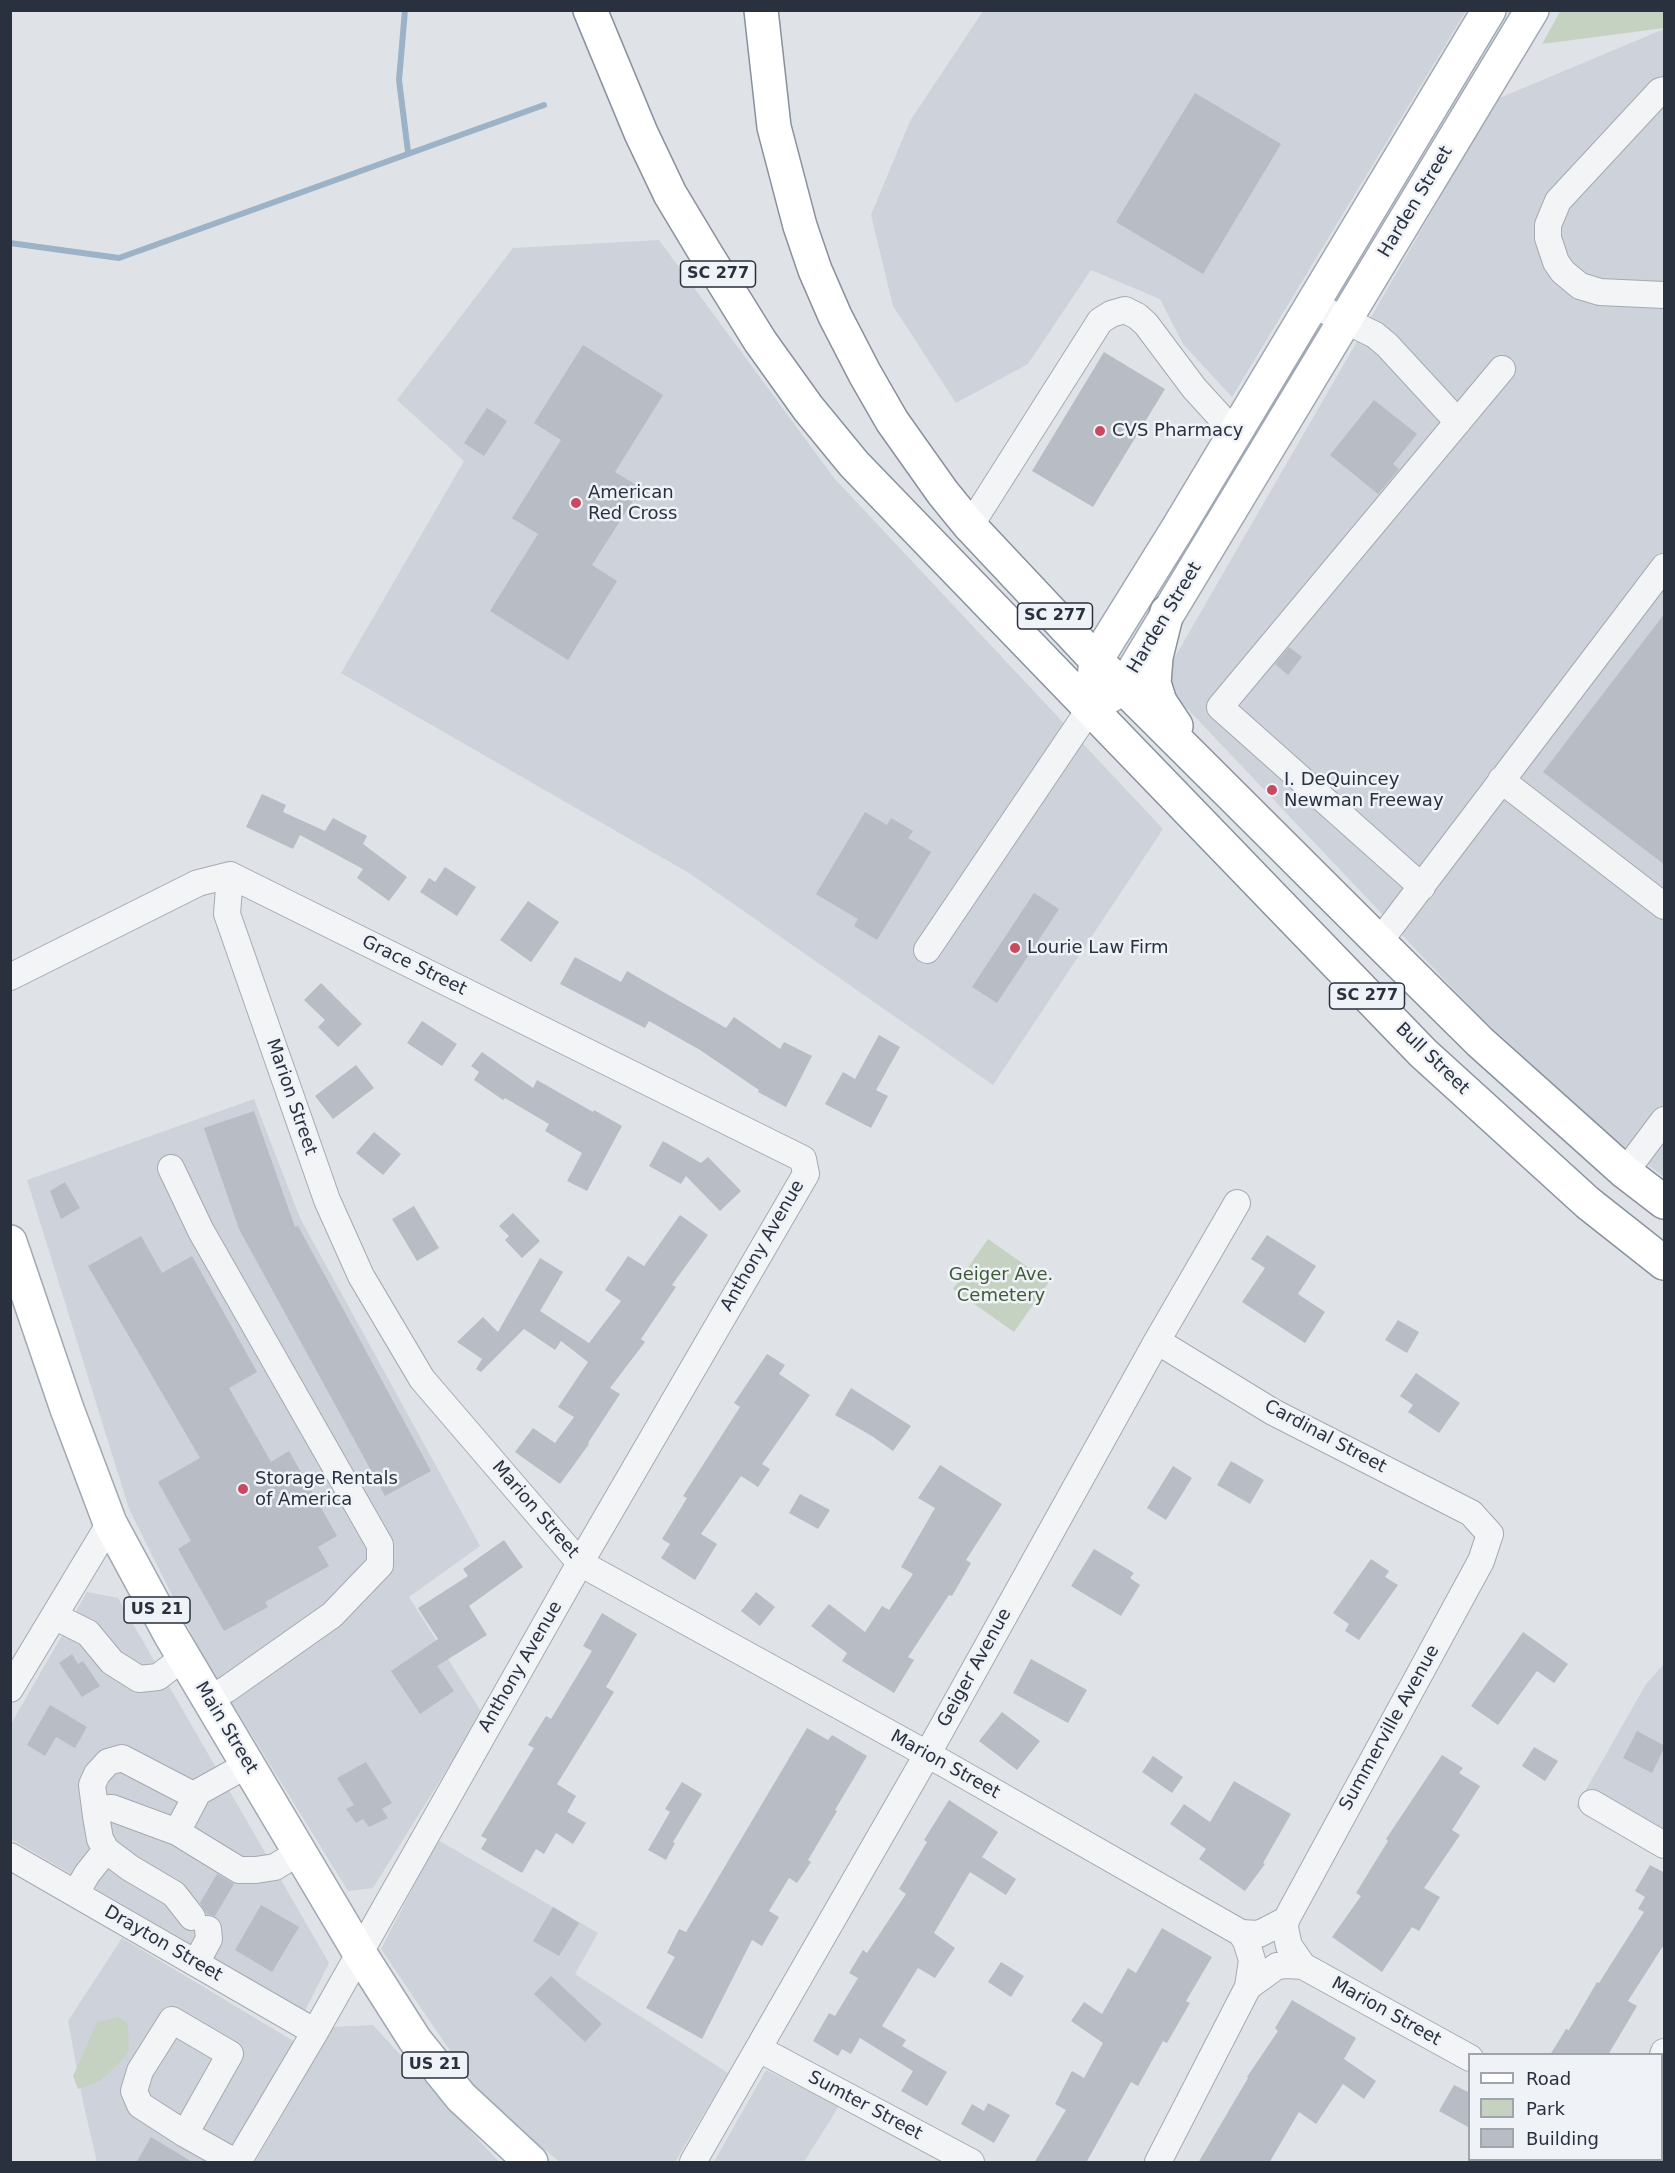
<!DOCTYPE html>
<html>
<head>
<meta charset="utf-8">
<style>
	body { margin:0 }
	#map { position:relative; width:1675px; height:2173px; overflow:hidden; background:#dfe3e8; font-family:"DejaVu Sans",sans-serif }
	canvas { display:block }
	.frame { position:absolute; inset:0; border:12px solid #29313f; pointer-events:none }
	.legend { position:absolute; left:1468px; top:2053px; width:195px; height:108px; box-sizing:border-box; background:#eff2f6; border:2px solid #a0a5ad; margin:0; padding:8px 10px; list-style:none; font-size:18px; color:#29313f }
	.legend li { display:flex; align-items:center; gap:12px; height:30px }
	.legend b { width:30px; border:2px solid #a0a5ad }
</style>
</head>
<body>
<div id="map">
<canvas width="1675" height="2173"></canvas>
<div class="frame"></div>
<ul class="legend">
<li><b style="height:8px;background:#fff"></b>Road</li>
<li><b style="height:16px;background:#c6d2c1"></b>Park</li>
<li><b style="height:16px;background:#b7bcc5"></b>Building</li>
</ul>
</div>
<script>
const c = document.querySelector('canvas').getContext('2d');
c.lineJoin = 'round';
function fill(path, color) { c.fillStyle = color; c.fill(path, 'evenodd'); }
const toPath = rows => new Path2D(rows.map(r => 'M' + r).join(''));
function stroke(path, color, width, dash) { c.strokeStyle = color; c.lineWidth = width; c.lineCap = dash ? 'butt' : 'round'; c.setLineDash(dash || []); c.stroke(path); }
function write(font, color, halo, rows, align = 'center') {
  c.font = font + ' "DejaVu Sans",sans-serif'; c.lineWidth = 5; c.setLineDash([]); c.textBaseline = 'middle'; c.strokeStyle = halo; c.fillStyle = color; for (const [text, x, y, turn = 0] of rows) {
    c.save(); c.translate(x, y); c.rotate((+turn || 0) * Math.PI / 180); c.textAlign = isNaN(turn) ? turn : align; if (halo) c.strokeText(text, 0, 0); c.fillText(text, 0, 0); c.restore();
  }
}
fill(toPath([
	[983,11,1466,11,1232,397,1183,344,1160,299,1091,270,1028,364,956,403,893,306,871,215,910,121],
	[1664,29,1664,1177,1611,1136,1477,1014,1161,681,1497,99],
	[659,240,834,478,1163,829,993,1085,689,873,341,673,464,461,397,400,513,248],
	[254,1099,300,1218,480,1546,409,1597,482,1713,373,1888,348,1891,200,1651,129,1509,27,1180],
	[87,1592,118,1598,329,1963,305,2011,11,1839,11,1724],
	[1664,1664,1664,1857,1576,1807,1646,1684],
	[438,1840,598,1933,575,1974,728,2073,675,2162,560,2162,484,2101,381,1949],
	[122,1938,295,2042,223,2162,97,2162,83,2102,68,2021],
	[373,2025,499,2162,255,2162,333,2027],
	[766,2070,839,2106,804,2162,714,2162]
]), '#ced2da');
fill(toPath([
	[1561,10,1664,11,1664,28,1542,44],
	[988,1239,1049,1282,1014,1332,953,1289],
	[119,2017,128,2024,129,2050,123,2059,100,2081,78,2089,73,2076,97,2022]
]), '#c6d2c1');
stroke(toPath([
	[405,10,399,80,408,152],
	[10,243,119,258,544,105]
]), '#9cb2c7', 6);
fill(toPath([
	[1195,93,1281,144,1203,274,1116,222],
	[583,345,663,395,615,472,641,488,592,565,617,581,568,660,490,611,538,534,512,518,561,440,534,423],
	[1104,352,1165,389,1093,507,1032,471],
	[1374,400,1417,434,1393,464,1399,469,1378,494,1330,455],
	[487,408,507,421,484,456,464,443],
	[1665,613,1665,865,1543,772],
	[1289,647,1302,657,1288,675,1275,664],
	[262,794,286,805,283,812,325,831,333,818,367,836,363,844,407,877,389,901,357,878,363,869,300,835,293,849,246,827],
	[865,812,887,825,891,818,913,831,908,838,931,852,877,940,854,926,858,919,816,894],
	[445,867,476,887,457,916,420,892,429,878,435,882],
	[1034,893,1059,909,997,1003,972,987],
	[528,901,559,922,531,962,500,940],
	[575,957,621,982,627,971,726,1028,734,1017,780,1049,784,1042,812,1056,786,1107,758,1092,759,1090,700,1050,649,1021,645,1028,560,984],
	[321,983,362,1024,338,1047,318,1027,325,1020,304,1000],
	[422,1021,457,1044,442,1066,407,1043],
	[879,1035,900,1047,876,1090,888,1096,871,1128,825,1104,843,1072,855,1079],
	[482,1052,533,1088,537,1080,593,1112,594,1110,622,1126,587,1191,567,1181,582,1153,545,1131,549,1124,505,1098,503,1100,474,1080,479,1072,471,1066],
	[356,1065,374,1088,333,1119,315,1096],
	[254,1111,295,1227,298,1226,431,1471,385,1496,239,1229,204,1128],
	[374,1132,401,1154,383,1175,356,1153],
	[663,1141,701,1163,708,1157,741,1191,720,1211,686,1176,681,1184,649,1166],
	[65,1182,80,1208,61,1219,50,1191],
	[414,1206,439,1248,417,1261,392,1219],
	[513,1213,540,1241,522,1258,505,1240,509,1236,499,1226],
	[680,1215,708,1235,672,1285,676,1287,641,1339,645,1342,610,1388,620,1394,588,1443,589,1444,560,1484,515,1452,533,1428,555,1443,574,1417,558,1407,588,1362,561,1341,555,1350,524,1329,481,1372,476,1369,482,1359,457,1342,483,1317,498,1332,540,1258,563,1272,540,1311,589,1343,621,1301,605,1290,628,1256,644,1266],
	[1267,1235,1316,1266,1298,1294,1325,1312,1305,1343,1242,1302,1265,1268,1251,1259],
	[141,1236,162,1273,192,1256,257,1372,229,1388,271,1462,289,1451,337,1536,318,1547,329,1566,265,1602,268,1607,224,1631,178,1549,191,1541,158,1482,200,1458,88,1266],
	[1398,1320,1419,1332,1407,1353,1385,1340],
	[767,1354,785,1365,779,1374,810,1395,762,1464,770,1469,758,1487,741,1476,701,1534,717,1544,695,1580,661,1558,670,1544,662,1539,687,1498,683,1496,740,1407,734,1403],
	[1416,1373,1460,1403,1439,1433,1408,1412,1413,1405,1400,1396],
	[851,1388,911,1426,893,1451,872,1436,835,1415],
	[1231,1461,1264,1480,1250,1504,1217,1485],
	[940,1465,1002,1504,966,1560,971,1563,952,1596,949,1595,908,1657,914,1660,894,1693,842,1661,847,1653,811,1626,829,1604,865,1632,882,1606,889,1610,913,1574,901,1567,935,1508,918,1498],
	[1173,1466,1192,1478,1166,1520,1147,1508],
	[800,1494,830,1510,818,1529,789,1513],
	[504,1540,523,1567,469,1606,487,1635,437,1666,454,1691,420,1714,391,1671,438,1639,418,1608,468,1576,463,1569],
	[1094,1549,1134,1573,1130,1578,1140,1585,1121,1616,1071,1586],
	[1371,1559,1389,1571,1385,1577,1398,1585,1359,1640,1345,1631,1349,1624,1333,1613],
	[756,1592,775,1607,760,1626,741,1611],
	[602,1613,637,1634,606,1687,614,1692,557,1784,576,1796,567,1812,586,1823,573,1844,556,1833,544,1854,536,1849,522,1873,481,1849,487,1839,481,1836,534,1748,528,1745,546,1716,551,1719,592,1651,583,1646],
	[1523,1632,1568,1664,1554,1683,1537,1671,1498,1725,1471,1706],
	[72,1654,78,1664,83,1661,100,1686,82,1697,59,1663],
	[1031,1659,1087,1690,1068,1723,1013,1693],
	[50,1705,87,1727,75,1748,56,1737,45,1756,27,1745],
	[1002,1712,1040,1741,1017,1770,979,1741],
	[807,1728,828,1740,832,1735,867,1756,835,1810,837,1811,808,1860,811,1862,797,1883,789,1878,769,1911,779,1917,762,1946,752,1940,702,2039,646,2008,675,1957,667,1953,679,1929,686,1932],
	[1637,1731,1665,1746,1652,1773,1623,1758],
	[1534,1747,1558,1761,1545,1781,1522,1766],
	[1442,1755,1463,1768,1459,1773,1480,1786,1452,1830,1460,1835,1424,1888,1440,1897,1419,1931,1412,1927,1382,1972,1332,1937,1361,1896,1356,1893,1388,1841,1386,1839],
	[1153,1756,1183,1777,1172,1793,1142,1772],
	[366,1762,392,1803,382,1809,388,1818,369,1827,363,1819,356,1823,346,1809,354,1805,337,1778],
	[1234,1781,1291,1814,1263,1863,1265,1864,1245,1891,1199,1859,1206,1849,1170,1824,1184,1804,1210,1822],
	[682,1782,702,1794,673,1842,675,1843,666,1860,648,1850,670,1812,665,1809],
	[949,1800,998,1832,982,1857,1016,1879,1006,1895,970,1872,934,1933,955,1948,935,1978,918,1968,882,2026,906,2040,902,2046,947,2072,927,2106,901,2091,913,2071,860,2038,851,2054,842,2049,838,2056,813,2041,829,2013,835,2016,858,1978,849,1973,863,1950,867,1953,906,1894,899,1889,927,1842,924,1840],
	[1650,1865,1665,1873,1665,1943,1628,2001,1637,2006,1608,2055,1550,2055,1566,2029,1569,2030,1597,1982,1599,1983,1644,1912,1638,1909,1645,1897,1635,1891],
	[217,1874,234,1884,215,1916,207,1914,200,1903],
	[261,1905,299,1927,272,1972,235,1950],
	[553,1907,579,1923,559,1956,533,1941],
	[1162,1928,1212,1957,1186,2001,1190,2003,1167,2043,1163,2041,1138,2086,1131,2082,1086,2163,1034,2163,1066,2110,1055,2104,1072,2071,1084,2078,1103,2043,1071,2021,1084,2002,1102,2014,1128,1968,1136,1973],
	[1001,1962,1024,1976,1011,1997,988,1982],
	[551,1976,602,2024,585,2042,534,1994],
	[1292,2000,1356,2038,1344,2059,1376,2081,1364,2099,1343,2084,1316,2124,1299,2112,1269,2163,1198,2163,1248,2078,1247,2077,1278,2031,1275,2028],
	[1454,2085,1470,2093,1470,2128,1439,2111],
	[988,2103,1010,2115,994,2143,961,2124,972,2104,984,2111],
	[151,2137,194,2163,136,2163]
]), '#b7bcc5');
const minor = toPath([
	[1664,90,1660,91,1558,201,1548,225,1548,238,1556,262,1563,272,1580,286,1600,292,1664,295],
	[1312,304,1375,335,1387,345,1458,422],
	[970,526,1100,321,1111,314,1125,310,1137,316,1146,324,1194,388,1235,433],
	[1501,780,1664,906],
	[230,875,227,914,327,1200,361,1276,422,1379,580,1563,945,1764,1241,1933,1259,1934,1286,1920],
	[1422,887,1220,707,1502,369],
	[1379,942,1664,567],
	[927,950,1091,707],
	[10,977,198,883,230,875,803,1159,806,1174,580,1563,315,2032,238,2162],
	[171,1168,201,1231,380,1545,380,1565,332,1615,227,1689,208,1699],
	[1625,1172,1664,1120],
	[1157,1341,1273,1412,1471,1513,1490,1534,1481,1561,1286,1920,1285,1928,1289,1946,1303,1966],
	[54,1616,88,1633,112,1662,139,1679,158,1677,184,1657],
	[10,1689,110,1523],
	[193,1795,247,1765],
	[1592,1803,1664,1845],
	[95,1809,112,1808,177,1832,195,1798,193,1795,122,1758,108,1762,97,1774,92,1785,96,1816,100,1839,106,1850,130,1868,174,1894,192,1917],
	[177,1832,239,1870,256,1870,275,1867,299,1852],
	[10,1856,315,2032],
	[76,1893,87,1874,106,1850],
	[196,1963,209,1939,208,1929],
	[1248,1987,1277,1966,1287,1965,1303,1966,1470,2058],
	[759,2049,971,2162],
	[1662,2058,1664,2052],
	[185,2134,230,2054,172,2020,140,2071,134,2091,140,2105,185,2134,235,2162],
	[1650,2160,1655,2162],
	[693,2162,927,1755,1157,1341,1237,1203],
	[1158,2162,1248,1987,1252,1960,1246,1941,1241,1933],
	[1604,2162,1605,2160]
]);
const major = toPath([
	[1093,688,1096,660,1178,528,1489,10],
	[1091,707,1123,688,1532,10],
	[10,1242,67,1409,110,1523,170,1634,359,1952,415,2040,461,2097,531,2162]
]);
const highway = toPath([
	[590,10,641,133,670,194,706,254,760,341,808,408,854,464,1423,1053,1588,1203,1664,1263],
	[761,10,774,127,800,226,815,270,835,316,865,374,892,421,943,493,970,526,1096,660,1379,942,1480,1042,1625,1172,1664,1202],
	[1167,612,1156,657,1154,683,1160,702,1176,726]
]);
stroke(minor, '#a5aab2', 28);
stroke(major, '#9fa8b3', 36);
stroke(highway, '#88919e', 36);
stroke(minor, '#f2f4f6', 26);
stroke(major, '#fff', 33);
stroke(highway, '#fff', 33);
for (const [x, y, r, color] of [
	[1100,431,6,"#c84960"],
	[576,503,6,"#c84960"],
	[1272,790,6,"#c84960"],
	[1015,948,6,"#c84960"],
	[243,1489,6,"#c84960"]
]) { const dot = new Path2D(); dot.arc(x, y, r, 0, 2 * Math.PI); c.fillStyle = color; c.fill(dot); stroke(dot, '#eff2f6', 2); }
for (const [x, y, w] of [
	[718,274,75],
	[1055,616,75],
	[1367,996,75],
	[157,1610,66],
	[435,2065,66]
]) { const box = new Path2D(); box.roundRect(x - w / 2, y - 13, w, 26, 4.5); c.fillStyle = '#eff2f6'; c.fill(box); stroke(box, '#29313f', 1.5); }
write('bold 16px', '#29313f', null, [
	["SC 277",718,274],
	["SC 277",1055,616],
	["SC 277",1367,996],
	["US 21",157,1610],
	["US 21",435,2065]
]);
write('18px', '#29313f', '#eff2f6', [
	["Harden Street",1416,202,-59],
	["Harden Street",1165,618,-59],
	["Grace Street",414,966,26],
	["Bull Street",1432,1059,44],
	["Marion Street",291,1097,71],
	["Anthony Avenue",763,1246,-60],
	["Cardinal Street",1325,1437,28],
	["Marion Street",535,1510,49],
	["Anthony Avenue",521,1667,-60],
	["Geiger Avenue",975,1668,-61],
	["Main Street",226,1728,59],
	["Summerville Avenue",1390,1728,-61],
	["Marion Street",945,1765,29],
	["Drayton Street",163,1944,30],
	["Marion Street",1386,2012,29],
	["Sumter Street",865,2106,28]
]);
write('18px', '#29313f', '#eff2f6', [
	["CVS Pharmacy",1112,431],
	["American",588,493],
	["Red Cross",588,514],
	["I. DeQuincey",1284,780],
	["Newman Freeway",1284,801],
	["Lourie Law Firm",1027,948],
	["Storage Rentals",255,1479],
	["of America",255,1500]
], 'left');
write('18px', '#3e5a37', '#eff2f6', [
	["Geiger Ave.",1001,1275],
	["Cemetery",1001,1296]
]);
</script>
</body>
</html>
